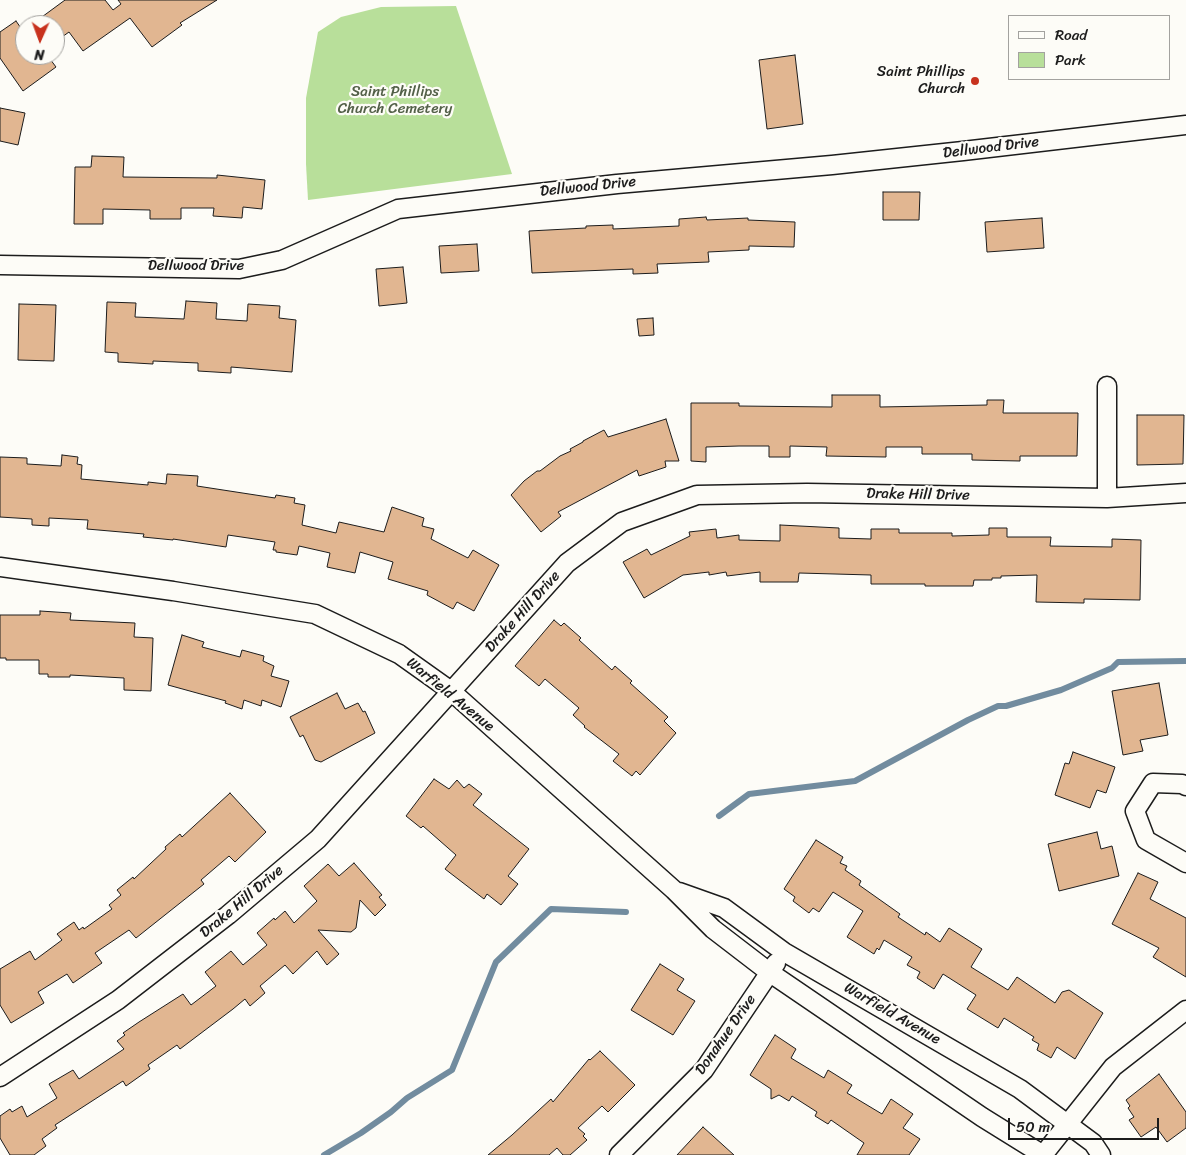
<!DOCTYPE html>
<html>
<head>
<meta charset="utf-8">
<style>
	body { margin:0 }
	#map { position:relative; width:1186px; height:1155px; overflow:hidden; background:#fdfcf7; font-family:Sriracha,sans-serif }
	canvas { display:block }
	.legend { position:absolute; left:1008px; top:15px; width:162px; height:65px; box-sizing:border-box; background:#fdfcf7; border:1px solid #a3a29f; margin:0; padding:6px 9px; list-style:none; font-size:15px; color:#1c1c1c }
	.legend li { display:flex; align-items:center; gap:10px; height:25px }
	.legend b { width:25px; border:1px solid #a3a29f }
	.north { position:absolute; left:15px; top:15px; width:50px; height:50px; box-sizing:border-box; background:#fdfcf7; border:1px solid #a3a29f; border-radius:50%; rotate:182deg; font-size:14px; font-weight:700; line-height:20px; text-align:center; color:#1c1c1c }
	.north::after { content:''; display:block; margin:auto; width:18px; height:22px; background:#c8321e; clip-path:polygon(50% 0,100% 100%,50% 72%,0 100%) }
	.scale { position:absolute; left:1008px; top:1118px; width:151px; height:22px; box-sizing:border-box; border:2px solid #1c1c1c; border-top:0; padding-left:6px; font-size:15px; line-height:18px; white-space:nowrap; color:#1c1c1c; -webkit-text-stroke:4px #fdfcf7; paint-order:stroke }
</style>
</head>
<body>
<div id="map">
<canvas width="1186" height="1155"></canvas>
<ul class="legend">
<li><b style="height:6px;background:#fdfcf7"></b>Road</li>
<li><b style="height:14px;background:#b8df9a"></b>Park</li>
</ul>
<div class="north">N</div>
<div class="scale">50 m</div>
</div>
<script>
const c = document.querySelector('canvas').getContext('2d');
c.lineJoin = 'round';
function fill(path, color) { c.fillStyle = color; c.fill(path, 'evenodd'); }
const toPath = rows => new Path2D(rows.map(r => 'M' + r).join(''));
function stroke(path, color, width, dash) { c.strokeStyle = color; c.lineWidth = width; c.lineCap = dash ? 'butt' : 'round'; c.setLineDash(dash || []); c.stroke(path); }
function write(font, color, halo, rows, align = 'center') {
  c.font = font + ' Sriracha,sans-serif'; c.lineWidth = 4.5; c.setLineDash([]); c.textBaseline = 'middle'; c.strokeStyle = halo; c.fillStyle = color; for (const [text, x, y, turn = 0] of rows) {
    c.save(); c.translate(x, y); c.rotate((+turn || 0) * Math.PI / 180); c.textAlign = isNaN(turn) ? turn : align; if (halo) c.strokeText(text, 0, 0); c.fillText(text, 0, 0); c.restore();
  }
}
fill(toPath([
	[456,6,512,174,308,200,306,164,306,98,318,32,341,17,381,7]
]), '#b8df9a');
stroke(toPath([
	[719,816,749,794,855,781,968,720,998,706,1006,706,1061,690,1112,668,1118,662,1186,661],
	[324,1155,361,1133,391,1112,407,1098,452,1070,496,962,551,909,626,912]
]), '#728c9f', 6);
const building = toPath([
	[65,0,105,0,113,10,121,4,118,0,217,0,180,23,182,25,152,47,130,18,83,51,69,32,55,42,55,25,31,25,65,0],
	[16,21,23,31,25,29,25,55,47,55,56,67,23,91,0,58,0,32,16,21],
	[795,55,803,124,767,129,759,60,795,55],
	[0,108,25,113,18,145,0,141,0,108],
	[92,156,124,157,123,177,217,178,217,175,265,180,262,209,243,207,242,218,213,216,214,208,181,208,181,219,150,219,150,210,103,209,103,224,74,224,75,167,91,167,92,156],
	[883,192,920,192,919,220,883,220,883,192],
	[706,217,707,220,748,218,748,220,795,222,794,247,749,246,749,250,708,252,709,262,657,264,658,273,633,274,633,269,532,273,529,231,586,228,586,226,613,225,613,229,679,226,679,219,706,217],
	[1042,218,1044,248,987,252,985,222,1042,218],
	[477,244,479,271,441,273,439,246,477,244],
	[403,267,407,303,379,306,376,269,403,267],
	[186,301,217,303,216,319,247,321,248,304,280,306,279,318,296,320,292,372,231,367,231,373,198,371,198,363,153,361,153,364,118,362,118,353,105,352,107,302,136,303,135,317,184,319,186,301],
	[19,304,56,305,54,361,18,360,19,304],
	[653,318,654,335,639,336,637,319,653,318],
	[832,395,880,395,880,407,987,405,987,400,1004,400,1003,413,1078,413,1077,456,1020,456,1020,461,972,460,972,454,922,454,922,447,886,447,886,457,826,456,827,447,790,446,790,457,769,457,769,446,739,446,706,447,706,462,691,461,691,403,739,403,739,406,832,407,832,395],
	[1137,415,1184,415,1183,464,1137,465,1137,415],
	[666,419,679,461,665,461,666,467,639,476,637,470,558,512,561,516,541,532,511,495,524,481,537,471,540,471,560,456,571,451,570,449,583,442,583,441,604,430,608,437,666,419],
	[62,455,78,457,77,464,82,465,81,479,148,485,148,482,166,484,167,474,198,476,197,486,275,498,276,495,295,498,294,503,305,505,302,525,336,533,339,522,384,532,392,507,424,518,422,526,434,529,431,539,468,558,473,550,499,565,474,611,457,602,453,609,427,595,428,591,388,579,393,562,360,552,355,573,327,567,330,553,299,546,297,555,276,552,276,550,273,550,275,542,228,535,226,547,173,539,173,540,143,537,144,534,87,529,88,520,49,518,49,526,32,525,32,519,0,517,0,457,27,458,27,464,61,466,62,455],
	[780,525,839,528,839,538,871,539,871,529,899,529,899,533,952,533,952,536,989,535,989,528,1007,528,1007,537,1051,537,1050,546,1112,547,1112,539,1141,540,1140,600,1084,599,1084,603,1036,602,1037,575,1001,576,1001,578,992,578,992,580,974,580,973,586,925,586,925,584,871,584,871,575,799,573,798,582,760,582,760,572,727,576,726,572,709,575,709,572,683,575,644,598,623,562,647,549,651,555,690,536,689,532,716,529,717,538,739,535,739,540,780,541,780,525],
	[40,611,71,613,70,620,135,623,134,637,153,638,151,691,124,690,124,678,70,675,70,677,48,677,48,674,39,674,39,660,6,660,6,658,0,658,0,615,40,615,40,611],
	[554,620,561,626,564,623,581,638,579,640,612,670,615,666,632,681,630,683,668,717,664,721,676,733,640,775,636,771,632,776,613,761,619,754,584,727,585,726,573,715,579,708,545,679,539,686,515,666,554,620],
	[182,635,204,642,202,647,240,657,242,650,264,656,263,661,274,666,271,676,289,681,281,707,262,700,261,706,244,700,242,709,225,703,226,701,168,685,182,635],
	[1159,683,1168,735,1140,740,1143,751,1123,755,1112,691,1159,683],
	[337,693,345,709,358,703,363,712,365,711,375,733,321,762,315,760,303,735,300,737,290,717,337,693],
	[1073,752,1115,767,1106,793,1097,790,1090,808,1055,795,1065,763,1069,764,1073,752],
	[434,779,449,789,457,780,464,788,469,784,482,794,473,805,529,849,508,876,518,884,501,905,487,894,484,899,445,869,456,855,423,826,421,828,406,816,434,779],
	[230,793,266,832,235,862,229,856,201,880,204,884,136,938,129,930,95,953,102,963,73,983,67,974,38,992,44,1003,11,1023,0,1005,0,969,30,951,35,960,62,940,57,934,74,922,79,930,83,927,84,929,112,909,109,905,121,895,117,890,133,877,134,879,166,849,165,847,180,834,182,837,230,793],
	[1097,832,1101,849,1112,846,1119,876,1059,891,1048,844,1097,832],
	[816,840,843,857,840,863,847,866,845,870,861,881,859,885,900,914,898,917,925,935,926,932,940,942,949,928,982,949,971,967,1008,990,1017,977,1055,1003,1062,992,1069,990,1103,1013,1075,1059,1057,1047,1051,1058,1037,1050,1039,1044,1032,1040,1034,1037,1004,1018,998,1028,967,1009,976,995,943,974,934,989,917,978,920,972,907,965,912,957,884,940,879,950,877,948,874,954,847,937,863,911,833,892,819,912,813,908,809,913,793,901,795,897,784,889,816,840],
	[354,863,382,895,379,897,386,905,375,916,360,900,356,928,351,932,318,930,339,954,327,965,317,951,293,974,285,965,260,986,265,993,250,1006,245,999,233,1009,180,1049,177,1045,148,1065,150,1069,126,1086,123,1081,55,1125,57,1128,42,1139,46,1146,34,1155,10,1155,0,1138,0,1116,10,1109,12,1112,22,1106,27,1117,57,1098,49,1084,73,1070,79,1079,124,1049,117,1041,125,1035,123,1033,139,1022,183,994,191,1005,216,986,205,972,231,951,243,965,267,945,257,933,274,918,275,920,285,911,294,923,317,901,304,886,328,864,339,876,354,863],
	[1138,873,1158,882,1150,899,1186,918,1186,977,1153,957,1159,948,1112,924,1138,873],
	[660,964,684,979,677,990,695,1001,673,1035,631,1010,660,964],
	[775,1035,796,1049,791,1058,824,1078,828,1070,852,1085,847,1093,882,1114,891,1099,913,1114,903,1128,920,1139,909,1155,857,1155,864,1143,831,1120,828,1124,815,1116,817,1112,792,1096,789,1101,779,1095,771,1099,771,1089,750,1075,775,1035],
	[600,1051,635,1085,608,1112,602,1106,578,1128,585,1134,583,1136,587,1140,570,1155,563,1155,557,1148,549,1155,488,1155,512,1135,551,1099,553,1102,589,1059,590,1060,600,1051],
	[1159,1074,1186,1112,1186,1128,1167,1142,1156,1127,1141,1137,1129,1120,1134,1117,1128,1108,1130,1106,1126,1100,1159,1074],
	[703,1127,734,1155,677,1155,703,1127]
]);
fill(building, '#e1b691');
stroke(building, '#1c1c1c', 1);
const minor = toPath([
	[0,265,239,269,282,260,398,209,617,184,832,165,963,151,1186,125],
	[1107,498,1107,386],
	[0,567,173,591,315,614,399,654,451,691,674,890,713,929,769,972,982,1117,1043,1155],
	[1186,786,1182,784,1153,783,1135,811,1146,840,1186,863],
	[679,892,724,908,784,952,1020,1089,1093,1143,1101,1155],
	[0,1077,118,1000,228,915,318,839,567,563,622,522,697,495,807,493,1107,498,1186,493],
	[619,1155,704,1070,776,963],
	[1043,1155,1113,1067,1186,1010]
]);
stroke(minor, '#1c1c1c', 21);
stroke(minor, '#fdfcf7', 18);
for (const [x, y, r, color] of [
	[975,81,5,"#c8321e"]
]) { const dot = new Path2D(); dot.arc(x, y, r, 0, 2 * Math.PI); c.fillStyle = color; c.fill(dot); stroke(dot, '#fdfcf7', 2); }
write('15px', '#1c1c1c', '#fdfcf7', [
	["Saint Phillips",965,72],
	["Church",965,89]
], 'right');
write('15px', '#536048', '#fdfcf7', [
	["Saint Phillips",395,92],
	["Church Cemetery",395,109]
]);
write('15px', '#1c1c1c', '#fdfcf7', [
	["Dellwood Drive",991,148,-7],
	["Dellwood Drive",588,187,-6],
	["Dellwood Drive",196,266],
	["Drake Hill Drive",918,495,1],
	["Drake Hill Drive",523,612,-48],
	["Warfield Avenue",450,695,39],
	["Drake Hill Drive",242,902,-40],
	["Warfield Avenue",892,1014,30],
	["Donahue Drive",726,1035,-55]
]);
</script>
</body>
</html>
